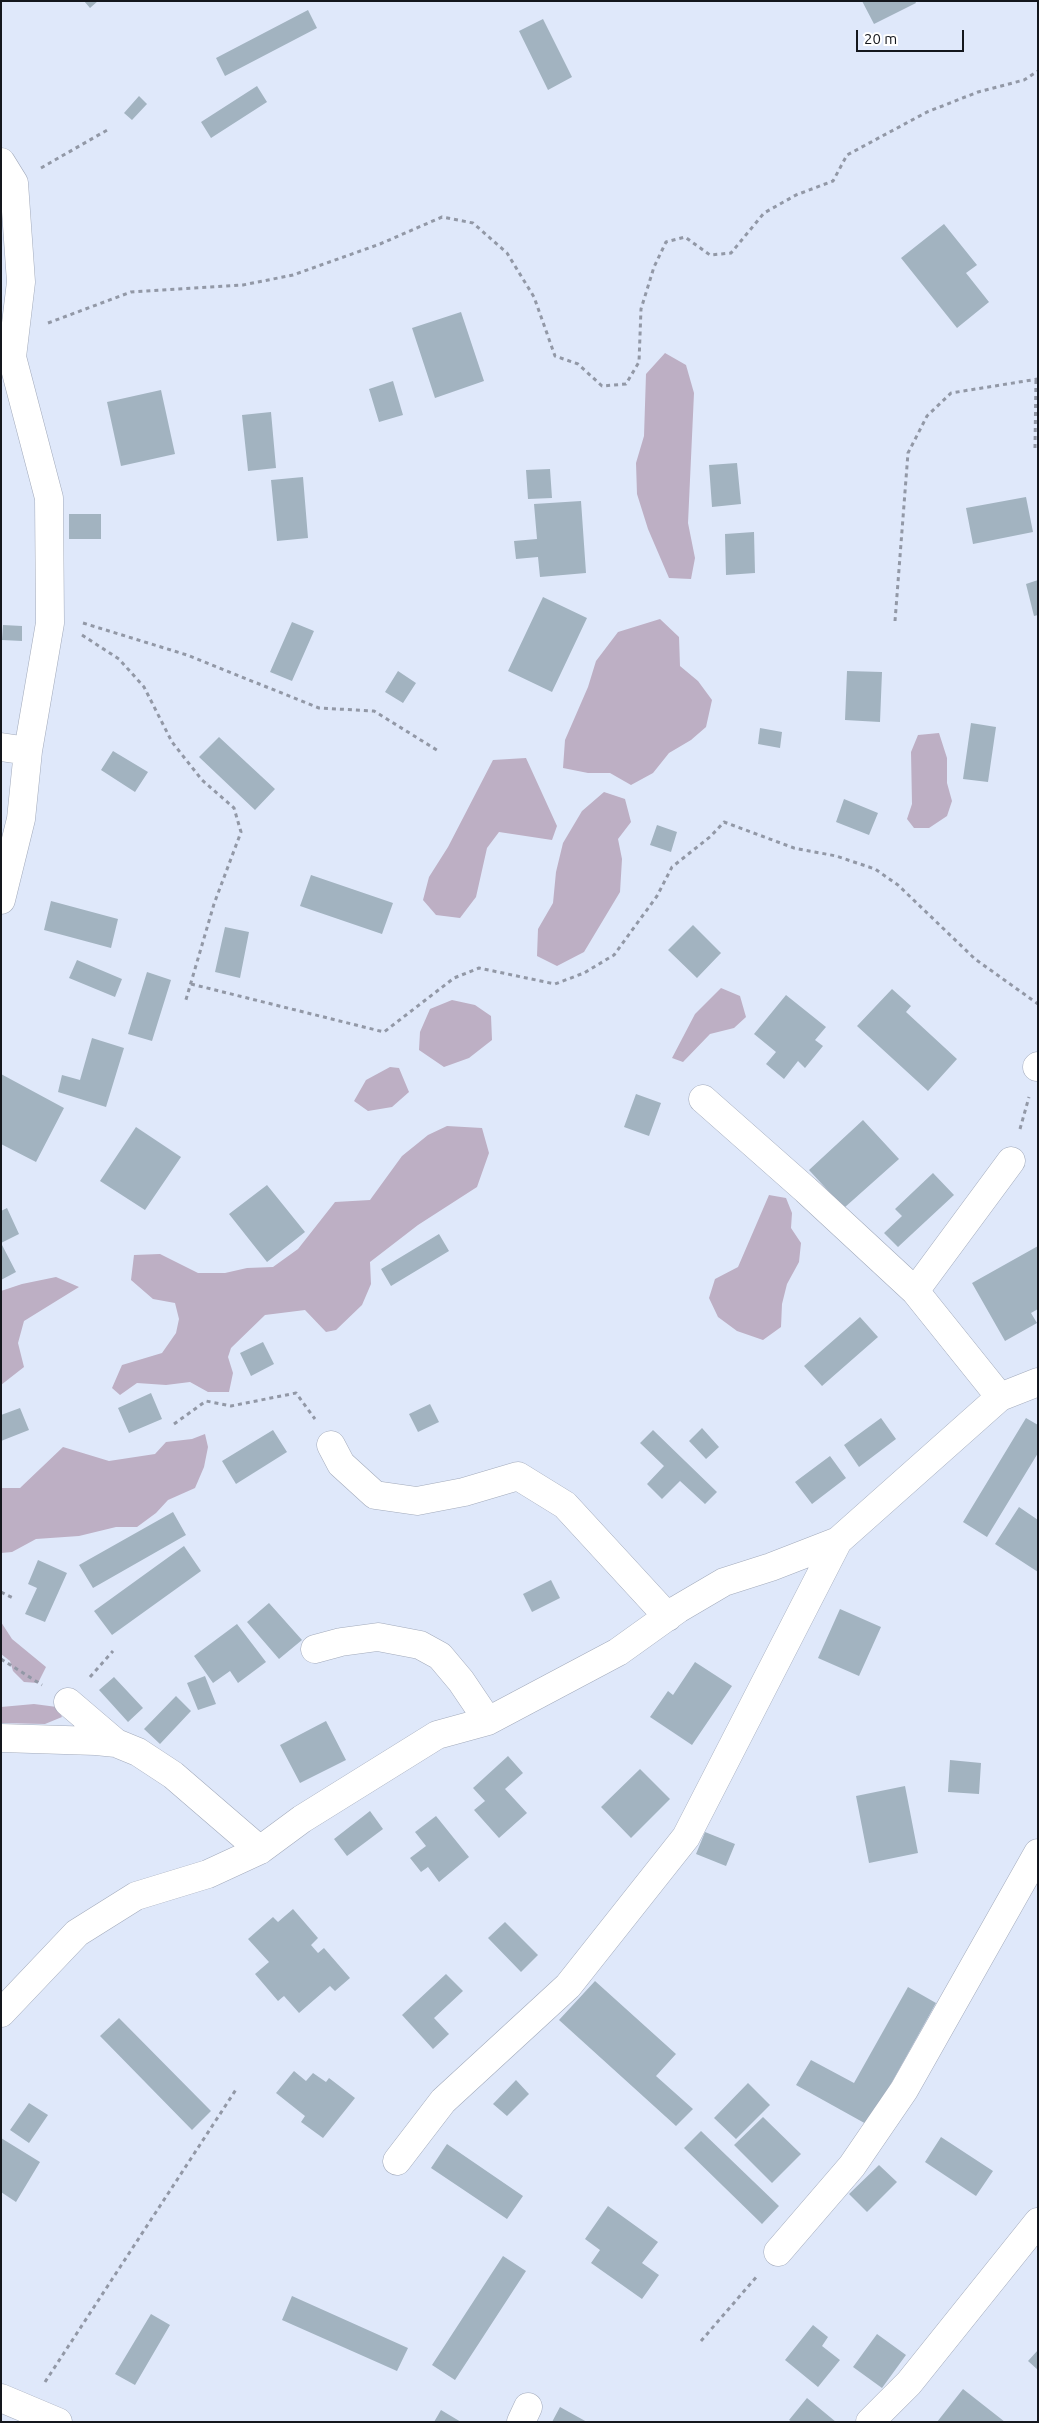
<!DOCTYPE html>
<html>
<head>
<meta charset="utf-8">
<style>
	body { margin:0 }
	#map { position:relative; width:1039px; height:2423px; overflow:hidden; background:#dfe8fa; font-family:Ubuntu,sans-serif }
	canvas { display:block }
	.frame { position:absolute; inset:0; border:2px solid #14171d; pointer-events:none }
	.scale { position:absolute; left:856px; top:30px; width:108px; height:22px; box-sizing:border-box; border:2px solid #14171d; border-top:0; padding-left:6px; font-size:15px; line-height:18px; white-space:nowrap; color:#14171d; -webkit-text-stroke:4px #fff; paint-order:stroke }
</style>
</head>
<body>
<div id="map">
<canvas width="1039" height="2423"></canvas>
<div class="frame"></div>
<div class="scale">20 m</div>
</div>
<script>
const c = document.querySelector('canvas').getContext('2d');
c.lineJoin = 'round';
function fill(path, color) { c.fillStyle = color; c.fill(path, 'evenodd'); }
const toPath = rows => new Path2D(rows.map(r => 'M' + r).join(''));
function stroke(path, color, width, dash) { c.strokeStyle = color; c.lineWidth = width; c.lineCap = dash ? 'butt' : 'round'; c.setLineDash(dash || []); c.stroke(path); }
fill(toPath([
	[665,353,686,365,694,393,688,523,695,558,691,579,669,578,648,529,637,494,636,463,644,436,646,374],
	[660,619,679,637,680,666,698,681,712,700,706,727,691,740,669,753,653,773,631,785,610,773,588,773,563,768,565,740,588,687,596,661,618,632],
	[939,733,947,758,947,783,952,801,947,816,929,828,914,828,907,819,912,804,911,752,918,735],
	[526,758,557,826,552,840,499,832,487,848,476,897,460,918,436,915,423,900,429,877,448,847,493,760],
	[604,792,625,799,631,822,618,839,622,859,620,892,584,952,557,966,537,956,538,929,553,903,556,872,563,843,582,811],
	[721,988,740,996,746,1017,734,1028,710,1034,683,1062,672,1058,695,1014],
	[452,1000,475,1005,491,1016,492,1040,469,1058,444,1067,419,1050,420,1032,430,1009],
	[390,1067,399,1068,409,1092,392,1107,368,1111,354,1101,366,1080],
	[447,1126,482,1128,489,1153,477,1187,418,1225,370,1262,371,1284,362,1305,336,1330,326,1332,305,1310,265,1315,231,1348,228,1357,233,1373,229,1392,208,1392,190,1382,166,1385,137,1383,120,1395,112,1388,122,1365,162,1353,176,1333,179,1319,175,1303,153,1299,131,1280,134,1255,160,1254,198,1273,225,1273,247,1268,273,1267,298,1249,335,1202,370,1200,402,1156,428,1135],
	[769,1195,786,1198,792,1213,791,1228,801,1243,799,1262,787,1284,782,1304,781,1327,763,1340,737,1331,718,1317,709,1298,715,1279,738,1267],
	[56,1277,79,1287,24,1321,18,1343,24,1367,1,1385,1,1291,22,1284],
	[205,1434,208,1447,204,1467,195,1488,168,1500,156,1513,137,1527,116,1527,79,1536,36,1539,12,1552,1,1553,1,1488,20,1488,63,1447,109,1461,155,1454,166,1442,192,1439],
	[1,1622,12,1639,46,1667,38,1683,24,1682,13,1671,10,1661,1,1654],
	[34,1704,57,1707,62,1717,45,1724,1,1723,1,1707]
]), '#bdafc4');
fill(toPath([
	[84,1,98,1,90,8],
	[862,1,915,1,916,3,874,24],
	[308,10,317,28,225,76,216,58],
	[543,19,572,77,548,90,519,31],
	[257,86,267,102,211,138,201,122],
	[139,96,147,104,132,120,124,113],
	[944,224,977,265,966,273,989,302,957,328,901,258],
	[461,312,484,381,435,398,412,328],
	[393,381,403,415,379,422,369,389],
	[161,390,175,454,121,466,107,402],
	[271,412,276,468,248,471,242,415],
	[737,463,741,504,712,507,709,465],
	[550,469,552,498,528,499,526,470],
	[303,477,308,538,277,541,271,480],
	[1026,497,1033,532,973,544,966,508],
	[581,501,586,573,540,577,538,557,516,559,514,541,537,539,534,504],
	[69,514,101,514,101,539,69,539],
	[754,532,755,573,726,575,725,534],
	[1038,580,1038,615,1034,616,1026,584],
	[543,597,587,618,552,692,508,671],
	[292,622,314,631,292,681,270,672],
	[3,625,22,626,22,641,2,640],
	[398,671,416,683,403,703,385,692],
	[847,671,882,672,880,722,845,720],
	[971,723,996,727,988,782,963,779],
	[760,728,782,732,780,748,758,744],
	[219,737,275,789,255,810,199,757],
	[113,751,148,772,135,792,101,770],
	[844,799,878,813,869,835,836,822],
	[657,825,677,832,671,852,650,845],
	[311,875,393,903,382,934,300,906],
	[51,901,118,919,111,948,44,930],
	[693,925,721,953,697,978,668,950],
	[225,927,249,932,240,978,215,972],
	[77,960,122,979,115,997,69,978],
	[147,972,171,980,152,1041,128,1034],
	[892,989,911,1006,906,1012,957,1059,928,1091,857,1026],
	[786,995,826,1027,815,1040,823,1046,805,1068,798,1061,784,1079,766,1064,776,1052,754,1034],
	[92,1038,124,1048,106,1107,58,1092,62,1075,80,1080],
	[1,1074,64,1108,36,1162,1,1144],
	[636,1094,661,1103,649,1136,624,1127],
	[863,1120,899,1159,844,1208,809,1170],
	[136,1127,181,1157,145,1210,100,1181],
	[933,1173,954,1195,898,1247,884,1233,902,1216,895,1209],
	[267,1185,305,1232,267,1262,229,1214],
	[7,1208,19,1234,1,1243,16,1272,1,1280,1,1211],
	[439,1234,449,1251,391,1286,381,1269],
	[1038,1246,1038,1309,1031,1313,1037,1323,1005,1341,972,1283],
	[860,1317,878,1337,822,1386,804,1366],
	[263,1342,274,1364,251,1376,240,1353],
	[151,1393,162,1419,129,1433,118,1408],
	[430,1404,439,1422,418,1432,409,1414],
	[20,1408,29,1430,1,1441,1,1415],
	[881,1418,896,1439,859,1467,844,1445],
	[1026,1418,1038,1425,1038,1453,987,1537,963,1522],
	[702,1428,719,1447,706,1459,689,1441],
	[273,1430,287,1452,236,1484,222,1461],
	[653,1430,717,1492,705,1504,680,1481,662,1499,647,1484,664,1466,640,1443],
	[830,1456,846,1478,812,1504,795,1482],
	[1019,1507,1038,1520,1038,1572,995,1544],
	[173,1512,186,1535,93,1588,79,1565],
	[184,1546,201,1571,112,1635,94,1611],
	[38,1560,67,1573,45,1622,25,1614,37,1588,28,1584],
	[551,1580,560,1598,532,1612,523,1594],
	[269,1603,302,1640,279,1659,247,1622],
	[840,1609,881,1627,859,1676,818,1658],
	[237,1624,266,1662,238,1683,230,1671,213,1683,194,1656],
	[695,1662,732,1686,692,1745,650,1717,668,1691,673,1695],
	[205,1676,216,1704,198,1710,187,1683],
	[114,1677,143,1708,128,1722,99,1690],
	[176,1696,191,1711,160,1744,144,1729],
	[326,1721,346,1760,300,1783,280,1745],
	[508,1756,523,1773,505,1789,527,1813,499,1838,474,1810,485,1801,473,1788],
	[950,1760,981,1763,979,1794,948,1792],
	[640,1769,670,1799,631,1838,601,1807],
	[905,1786,918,1853,869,1863,856,1796],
	[370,1811,383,1829,347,1856,334,1839],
	[436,1816,469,1857,439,1882,428,1867,421,1872,410,1858,426,1846,415,1832],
	[705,1832,735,1844,726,1866,696,1854],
	[293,1909,318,1938,311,1945,318,1953,324,1948,350,1978,335,1991,330,1986,299,2013,284,1996,278,2001,255,1974,269,1962,248,1939,273,1917,278,1922],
	[505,1922,538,1955,521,1972,488,1938],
	[446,1974,463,1991,434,2018,449,2034,433,2049,402,2015],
	[595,1981,676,2054,656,2076,693,2109,676,2126,559,2020],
	[908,1987,936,2003,868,2125,796,2085,811,2060,854,2083],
	[119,2018,211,2111,192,2130,100,2036],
	[294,2071,306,2081,313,2073,326,2082,329,2078,355,2098,323,2138,301,2122,305,2116,276,2093],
	[516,2080,529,2094,507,2116,493,2104],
	[748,2083,770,2105,736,2139,714,2118],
	[29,2103,48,2115,29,2143,10,2130],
	[763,2117,801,2154,772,2183,734,2145],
	[701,2131,779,2206,762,2224,684,2148],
	[941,2137,993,2171,976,2196,925,2162],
	[1,2138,40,2162,16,2202,1,2192],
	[447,2144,523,2196,507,2219,431,2168],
	[879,2165,897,2182,867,2212,849,2194],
	[608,2206,658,2242,642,2263,659,2275,642,2299,591,2263,600,2250,585,2239],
	[503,2256,526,2271,455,2380,432,2365],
	[292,2296,408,2348,397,2371,282,2320],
	[151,2314,170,2325,135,2385,115,2374],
	[813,2325,828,2337,822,2346,840,2360,818,2387,785,2360],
	[877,2334,906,2355,882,2388,853,2367],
	[1038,2350,1038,2370,1028,2361],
	[963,2389,1005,2422,937,2422],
	[807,2398,836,2422,792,2422,789,2420],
	[560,2407,587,2422,552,2422],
	[441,2410,461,2422,434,2422]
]), '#a2b3c0');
const minor = toPath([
	[1,162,14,183,21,282,12,357,49,498,50,623,28,751,21,819,1,900],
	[1,747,28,751],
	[1037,1067,1038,1066],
	[703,1099,806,1190,915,1291,1000,1397],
	[915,1291,1011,1161],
	[331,1445,341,1464,375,1495,417,1501,464,1492,518,1476,565,1505,668,1617],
	[315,1649,341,1642,378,1637,420,1645,440,1656,461,1681,488,1721],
	[68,1702,116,1743],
	[1,1738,96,1741,116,1743,138,1752,173,1775,260,1850],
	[1,2013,77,1933,136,1896,208,1874,260,1850,302,1819,437,1735,488,1721,618,1652,678,1609,724,1582,771,1567,838,1541,1000,1397,1038,1382],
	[397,2161,443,2101,568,1986,686,1837,838,1541],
	[778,2252,852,2166,904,2090,1038,1853],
	[1,2398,58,2422],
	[521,2422,528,2407],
	[870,2422,909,2383,1038,2222]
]);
stroke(minor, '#a2aabb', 29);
stroke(toPath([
	[41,168,109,129],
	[48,323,131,292,243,285,293,275,380,244,442,217,473,223,507,253,534,297,555,356,578,364,602,386,626,384,639,362,641,309,654,267,666,242,685,237,710,255,731,253,764,213,796,195,833,181,847,155,927,112,978,92,1024,80,1038,71],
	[1035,448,1036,378],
	[895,621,908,453,927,416,951,393,1038,379],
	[83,623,187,655,319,708,374,711,440,752],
	[82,635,119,659,144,687,172,742,202,780,234,808,241,832,214,904,185,1003],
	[191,984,384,1032,454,978,479,968,555,984,584,973,614,955,657,896,672,867,711,836,724,822,794,848,836,856,875,869,898,885,975,959,1038,1004],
	[1020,1129,1029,1097],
	[174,1424,206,1401,231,1406,296,1393,315,1419],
	[1,1592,15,1599],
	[1,1659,42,1685],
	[90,1677,113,1651],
	[701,2341,758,2275],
	[45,2382,237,2088]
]), '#9298a6', 3, [4, 4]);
stroke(minor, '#fff', 28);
</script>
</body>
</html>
